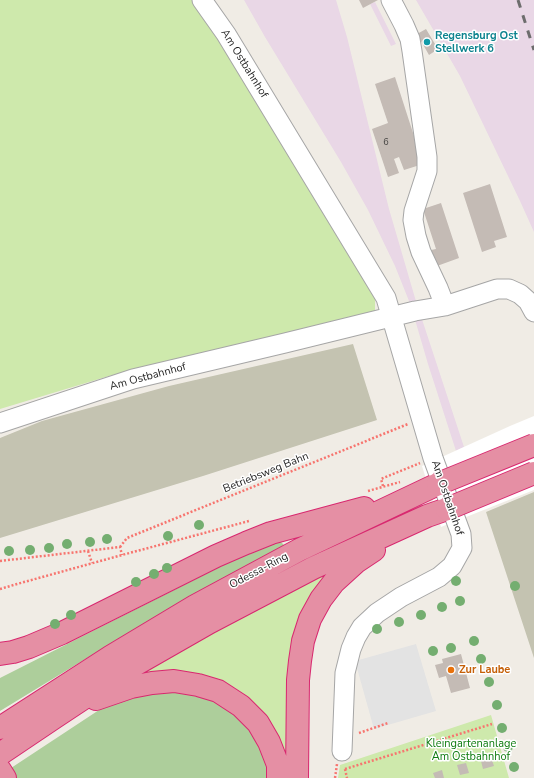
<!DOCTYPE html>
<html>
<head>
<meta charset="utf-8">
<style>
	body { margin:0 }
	canvas { display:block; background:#f0ece5 }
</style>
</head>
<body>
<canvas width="534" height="778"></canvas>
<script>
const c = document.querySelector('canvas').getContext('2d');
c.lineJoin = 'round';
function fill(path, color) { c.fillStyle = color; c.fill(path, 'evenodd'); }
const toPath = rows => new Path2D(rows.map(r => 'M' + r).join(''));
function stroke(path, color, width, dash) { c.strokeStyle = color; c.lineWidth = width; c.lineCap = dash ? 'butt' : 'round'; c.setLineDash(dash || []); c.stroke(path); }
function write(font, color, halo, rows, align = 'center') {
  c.font = font + ' "Nunito Sans",sans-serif'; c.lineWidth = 3; c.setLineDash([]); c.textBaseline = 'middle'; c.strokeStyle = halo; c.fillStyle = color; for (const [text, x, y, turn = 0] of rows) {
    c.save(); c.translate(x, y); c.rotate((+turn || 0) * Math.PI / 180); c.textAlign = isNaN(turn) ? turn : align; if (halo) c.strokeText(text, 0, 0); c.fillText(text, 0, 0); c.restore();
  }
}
fill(toPath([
	[244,0,336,0,347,37,389,209,401,250,415,298,464,447,456,451,428,364,411,306,395,266,368,210,341,162,265,37],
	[416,0,534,0,534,232,520,201,460,76],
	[375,2,396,44,391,46,370,4]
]), '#e9d7e6');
fill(toPath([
	[353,344,377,420,203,476,0,538,0,438,42,421,169,386],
	[534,492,534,658,486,512]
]), '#c4c3b1');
fill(toPath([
	[0,0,192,0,217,35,375,296,375,311,109,376,0,409],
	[322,574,327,580,318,591,291,761,149,676,146,670,202,637],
	[491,715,509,778,338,778,340,765]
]), '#cee9ac');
fill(toPath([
	[280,541,286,547,177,605,110,644,0,711,0,678,241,556],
	[164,688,209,696,251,726,272,778,14,778,8,770,99,710,120,698]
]), '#adce9b');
fill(toPath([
	[416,644,436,711,374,729,355,661]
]), '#e3e3e3');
fill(toPath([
	[534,416,534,490,441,527,422,466,510,426]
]), '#fff');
fill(toPath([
	[359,0,378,0,363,8],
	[426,29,438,49,429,55,417,34],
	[395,77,423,164,404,170,399,157,394,159,399,173,388,177,372,129,388,123,375,84],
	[490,184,507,237,494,241,496,247,482,252,463,193],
	[441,203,459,258,437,266,431,250,436,249,423,209],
	[461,654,470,688,451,693,446,676,439,678,435,665,443,663,442,659],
	[490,754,494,766,483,769,480,757],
	[466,763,469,773,460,775,457,765],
	[442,770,444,778,435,778,433,773]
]), '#c4bbb5');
const minor = toPath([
	[202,0,226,34,386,298,433,458,461,534,462,548,452,566,439,577,401,597,377,613,362,627,356,637,351,649,345,673,342,751],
	[391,0,404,25,410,39,412,51,427,157,427,171,414,211,413,220,416,236,421,252,438,288,445,306],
	[0,423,133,379,285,343,415,311,445,306,497,289,509,289,520,294,528,301,534,312]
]);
const highway = toPath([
	[0,654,13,652,29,647,62,633,216,556,246,543,271,533,364,508],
	[96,699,131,687,152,683,174,681,198,685,218,691,241,706,258,723,269,742,278,765,278,778],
	[0,728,110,657,195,606,299,550,438,484],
	[0,754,55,717,126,670,210,622,313,568,427,516,447,509],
	[0,770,5,778],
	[297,778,298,680,300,661,303,641,310,619,321,599,334,582,356,562,374,550]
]);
stroke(minor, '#a6a6a6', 21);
stroke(highway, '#d8286f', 24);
stroke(toPath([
	[383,486,381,479,420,463],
	[368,491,400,482],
	[120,547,127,538,408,424],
	[88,551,92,563],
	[0,561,120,547,122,555],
	[0,589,17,584,122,555,249,521],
	[359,733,388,723],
	[345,769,492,724],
	[345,769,347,778],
	[335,778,337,764]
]), '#f7756f', 2.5, [2, 2]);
stroke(minor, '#fff', 19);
stroke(highway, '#e58fa4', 22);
stroke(toPath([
	[518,0,534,50]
]), '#6d6d6d', 3, [8, 8]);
const highwayBridge = toPath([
	[438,484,534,445],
	[447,509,534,473]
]);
stroke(highwayBridge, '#d8286f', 24, []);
stroke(highwayBridge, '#e58fa4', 22);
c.fillStyle = '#74ae70';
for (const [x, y] of [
	[199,525],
	[168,536],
	[107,539],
	[90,542],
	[67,544],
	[49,548],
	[30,550],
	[9,551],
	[167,568],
	[154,574],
	[456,581],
	[136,582],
	[515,586],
	[460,601],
	[442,607],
	[71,615],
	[421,615],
	[399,622],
	[55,624],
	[377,629],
	[474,641],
	[451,648],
	[433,651],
	[481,659],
	[489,682],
	[497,705],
	[502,728],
	[508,747],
	[514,767]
]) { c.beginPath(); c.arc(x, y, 5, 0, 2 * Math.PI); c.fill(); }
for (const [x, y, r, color] of [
	[427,42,4,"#0f9aa8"],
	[451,670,4,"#e8710a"]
]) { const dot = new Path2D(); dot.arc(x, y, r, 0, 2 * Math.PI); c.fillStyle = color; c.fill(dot); stroke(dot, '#fff', 1.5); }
write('9px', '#484644', null, [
	["6",386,143]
]);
write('bold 11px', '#0d838f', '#fff', [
	["Regensburg Ost",435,36],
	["Stellwerk 6",435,49]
], 'left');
write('11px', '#1f1f1f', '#fff', [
	["Am Ostbahnhof",244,64,58],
	["Am Ostbahnhof",148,377,-15],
	["Betriebsweg Bahn",266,473,-22],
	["Am Ostbahnhof",447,498,71],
	["Odessa-Ring",259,571,-28]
]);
write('bold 11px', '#c56008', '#fff', [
	["Zur Laube",459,670]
], 'left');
write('11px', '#0e7c10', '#fff', [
	["Kleingartenanlage",471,744],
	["Am Ostbahnhof",471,757]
]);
</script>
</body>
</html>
